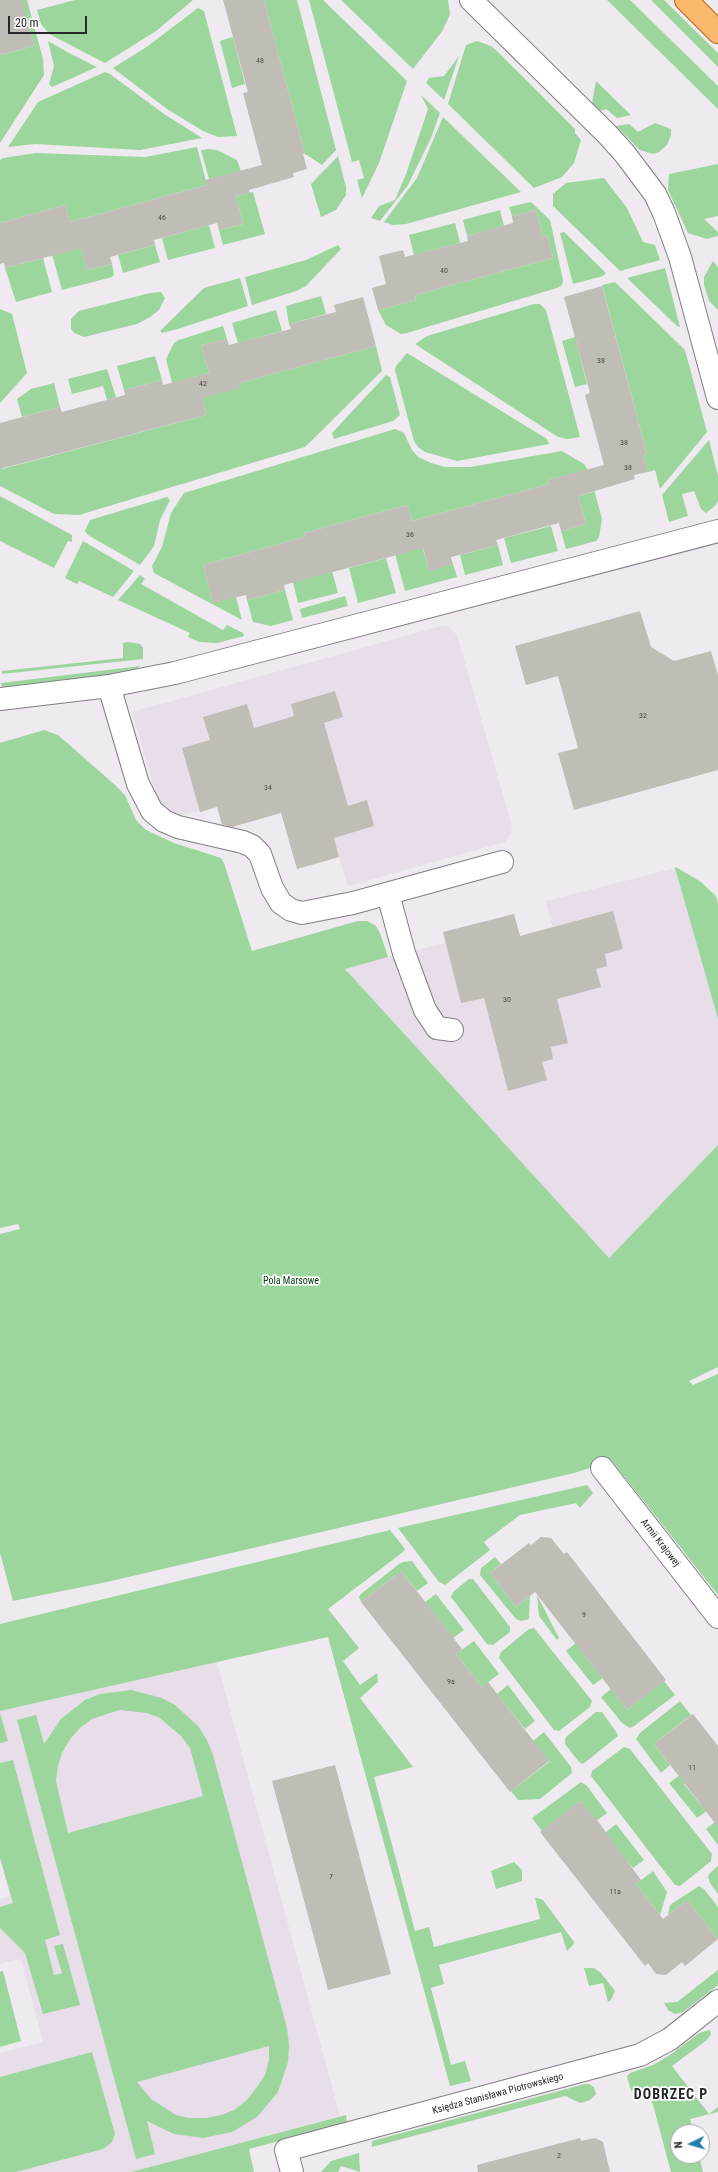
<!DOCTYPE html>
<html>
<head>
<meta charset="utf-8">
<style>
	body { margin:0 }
	#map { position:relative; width:718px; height:2172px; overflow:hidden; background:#eeeaf0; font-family:"Roboto Condensed",sans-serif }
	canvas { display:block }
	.north { position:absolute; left:670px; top:2124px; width:40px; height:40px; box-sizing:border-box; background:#fff; border:1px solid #a9a8a9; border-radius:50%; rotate:265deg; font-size:11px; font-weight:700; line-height:16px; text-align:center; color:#272628 }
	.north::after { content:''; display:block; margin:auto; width:14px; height:18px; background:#217fac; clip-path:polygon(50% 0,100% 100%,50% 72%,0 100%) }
	.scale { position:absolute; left:8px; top:16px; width:79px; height:18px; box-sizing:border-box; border:2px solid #272628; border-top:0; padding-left:5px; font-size:12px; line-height:14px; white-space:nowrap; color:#272628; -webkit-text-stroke:3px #fff; paint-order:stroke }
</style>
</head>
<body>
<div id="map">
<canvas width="718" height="2172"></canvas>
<div class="north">N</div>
<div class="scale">20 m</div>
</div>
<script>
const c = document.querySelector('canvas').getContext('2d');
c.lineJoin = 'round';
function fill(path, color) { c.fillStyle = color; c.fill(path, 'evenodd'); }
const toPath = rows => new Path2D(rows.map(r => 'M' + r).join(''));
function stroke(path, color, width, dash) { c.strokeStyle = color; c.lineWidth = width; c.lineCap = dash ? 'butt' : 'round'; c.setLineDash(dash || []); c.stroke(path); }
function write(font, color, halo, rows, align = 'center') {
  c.font = font + ' "Roboto Condensed",sans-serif'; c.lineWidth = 3.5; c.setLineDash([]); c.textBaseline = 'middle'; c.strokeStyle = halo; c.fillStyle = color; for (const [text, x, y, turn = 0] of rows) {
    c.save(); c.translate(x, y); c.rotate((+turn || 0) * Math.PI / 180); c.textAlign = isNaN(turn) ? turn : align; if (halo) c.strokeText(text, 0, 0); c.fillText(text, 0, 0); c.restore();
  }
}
fill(toPath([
	[441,626,448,626,457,635,511,823,512,831,505,842,348,886,339,857,297,869,287,833,287,796,260,819,224,829,217,807,179,815,171,813,158,801,132,712],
	[675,868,718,1019,718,1145,609,1258,344,968,445,943,443,932,514,914,520,936,552,927,546,901],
	[217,1662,340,2116,131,2172,0,2172,0,2053,43,2042,21,1959,0,1964,0,1899,10,1896,0,1858,0,1711]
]), '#e7deea');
fill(toPath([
	[17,0,27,0,43,59,44,75,0,143,0,55,34,46,28,24],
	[75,0,193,0,156,31,105,63,49,34,41,24,37,10],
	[264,0,297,0,336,150,322,165,305,154],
	[309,0,323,0,407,81,379,163,362,198,357,180,364,178,359,160,352,162],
	[341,0,448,0,450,14,443,30,413,69],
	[607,0,630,0,718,86,718,109],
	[651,0,664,0,718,53,718,67],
	[198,8,204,11,237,136,218,137,203,131,167,109,113,68,148,46],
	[233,37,245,84,232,88,220,41],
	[48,41,71,54,97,67,52,87,49,84,54,66],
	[477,41,491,46,497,51,575,129,575,133,581,140,574,163,562,177,534,188,448,104,466,45],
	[459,56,444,100,426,83,429,78,444,76],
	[105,72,110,74,164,114,202,138,140,150,35,144,8,147,38,102],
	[596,81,631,115,617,118,606,109,601,111,592,103],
	[421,95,440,113,431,138,408,185,380,221,371,218,379,206,395,200,406,174,428,109],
	[443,117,521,192,406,224,393,225,384,222,417,178],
	[655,123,671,129,671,135,667,145,659,152,653,154,640,150,616,126,629,124,638,132],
	[197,147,207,185,70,222,65,205,0,223,0,160,3,158,36,153,145,157],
	[209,149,217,150,237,160,241,171,209,179,201,150],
	[338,156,346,187,346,195,336,210,321,217,311,184],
	[718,164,718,216,704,219,718,232,718,236,707,239,688,233,668,190,669,174],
	[604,178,627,208,643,242,655,245,660,260,620,271,553,206,553,194,566,183],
	[253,192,265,234,223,245,219,230,243,224,236,196],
	[531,202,550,220,563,280,562,285,557,288,407,333,401,334,386,325,378,310,416,300,415,295,553,258,548,236,543,237,536,210,512,216,509,207],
	[500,210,504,226,467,236,463,220],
	[455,223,460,243,414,255,409,235],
	[209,225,215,248,168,260,162,238],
	[564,232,606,273,603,276,573,284,560,233],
	[80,243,87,270,112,264,114,274,112,277,62,290,51,251],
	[155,245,160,262,123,273,118,255],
	[338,245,341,249,306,286,296,291,252,305,245,277,306,260],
	[43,258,52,292,16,302,5,268],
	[713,261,718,267,718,310,709,301,704,285,704,277],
	[665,268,680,327,677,326,627,278],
	[240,278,248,306,178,329,162,333,160,331,204,288],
	[615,282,685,350,707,432,660,489,655,470,648,472,643,455,647,454,602,285],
	[161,292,165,298,159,310,150,317,137,324,84,337,74,333,71,329,71,319,79,311,150,293],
	[321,296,326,314,289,324,286,306],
	[534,304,540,304,546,310,580,437,568,439,558,437,415,344,427,336],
	[0,309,12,314,27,373,0,403],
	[276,310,282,331,238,343,232,323],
	[223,326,227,339,201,345,209,373,172,383,166,359,174,343,179,340],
	[575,337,587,384,575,387,562,341],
	[376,346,382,371,305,447,79,515,54,514,0,486,0,467,2,469,206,415,202,398,239,383],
	[407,353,547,439,549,444,457,461,425,452,418,447,414,441,395,370,396,366],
	[155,356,162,380,124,390,117,366],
	[107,369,116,397,107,400,103,386,72,394,68,379],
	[386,375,390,377,400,415,393,421,334,439,332,433],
	[54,383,60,407,22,417,17,399,31,389],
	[395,429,404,433,412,450,418,457,431,463,445,467,470,467,562,451,584,464,590,474,602,519,599,537,596,541,566,549,561,531,586,524,578,496,593,492,586,470,548,480,549,484,412,521,407,505,304,533,305,537,203,565,213,603,236,597,242,620,154,573,152,566,162,547,171,513,184,493],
	[709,440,718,476,718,501,715,506,706,513,701,509,694,491,682,494,688,516,669,522,662,495],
	[0,496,72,535,72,542,68,541,54,568,0,541],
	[167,497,170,500,160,520,154,546,140,565,88,535,85,531,90,520],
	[551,526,558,551,511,563,504,538],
	[83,541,134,571,113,597,79,581,77,584,65,578],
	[421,543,429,570,453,564,457,577,405,591,394,550],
	[498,545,503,565,465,575,460,555],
	[386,558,396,593,358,603,349,568],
	[331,567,338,593,298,603,293,582],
	[140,575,145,579,141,584,223,630,227,625,243,633,244,636,217,643,199,642,188,637,190,633,118,600],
	[285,590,293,620,271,626,253,622,247,600],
	[345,596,348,606,302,618,300,609],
	[128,642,140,644,143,648,143,659,2,674,2,671,123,658,123,643],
	[140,666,135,670,109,675,2,687,1,683],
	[44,730,58,735,115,785,125,795,136,820,146,830,174,843,221,858,224,863,252,951,358,921,367,921,376,926,380,933,388,957,345,969,609,1258,718,1145,718,1367,689,1381,693,1385,718,1374,718,1595,612,1461,574,1473,107,1582,13,1601,0,1553,0,1234,20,1229,18,1224,0,1228,0,743],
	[676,867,701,882,716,896,718,904,718,1019,675,868],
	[587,1485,593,1493,580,1508,576,1503,520,1515,484,1542,490,1550,445,1585,439,1582,398,1528],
	[390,1530,405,1549,403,1552,328,1609,359,1648,343,1661,360,1685,377,1673,378,1682,360,1698,413,1767,374,1777,415,1931,429,1927,434,1947,540,1919,535,1898,538,1898,543,1900,574,1942,574,1944,567,1951,561,1932,439,1965,444,1984,431,1988,451,2065,465,2061,471,2081,450,2086,328,1637,0,1711,0,1624],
	[495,1557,501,1564,490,1573,516,1607,530,1596,529,1619,521,1621,516,1619,480,1575,481,1568],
	[412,1561,428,1583,417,1591,401,1571,361,1602,359,1597,361,1594,399,1564,403,1562],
	[469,1579,473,1579,510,1627,510,1632,493,1645,487,1644,451,1597,453,1592],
	[436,1594,464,1630,453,1638,425,1602],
	[537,1595,559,1638,557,1640,539,1616],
	[534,1628,592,1701,590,1707,559,1731,554,1730,499,1658,501,1652,529,1629],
	[474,1641,499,1674,482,1687,456,1654],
	[577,1642,581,1651,596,1670,598,1669,604,1677,593,1685,566,1651],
	[664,1681,675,1695,634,1726,630,1728,622,1723,601,1697,611,1689,627,1710],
	[508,1685,535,1721,525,1729,497,1694],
	[131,1690,162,1698,175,1705,198,1726,207,1740,213,1755,287,2028,289,2045,288,2062,278,2092,257,2117,232,2132,203,2138,174,2134,147,2121,155,2154,136,2159,17,1720,36,1715,44,1744,61,1719,85,1700,100,1694],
	[119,1710,147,1713,160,1718,181,1736,190,1748,203,1796,68,1833,56,1781,58,1766,62,1753,70,1739,80,1728,92,1719],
	[269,2046,269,2060,265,2075,257,2087,247,2100,234,2110,221,2115,206,2118,189,2118,176,2115,151,2099,137,2082],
	[680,1701,691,1715,654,1744,670,1765,661,1773,636,1739,640,1733],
	[596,1712,602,1712,617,1733,618,1736,583,1764,579,1762,565,1744,565,1740,566,1737],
	[0,1713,8,1741,0,1743],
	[544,1732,571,1767,572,1773,540,1799,518,1800,511,1791,549,1762,533,1741],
	[624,1747,630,1749,712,1854,711,1861,680,1886,675,1885,591,1776,592,1771],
	[13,1760,60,1935,45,1940,54,1975,62,1973,54,1946,63,1944,80,2005,43,2014,25,1953,0,1928,0,1907,13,1903,0,1858,0,1763],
	[680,1775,686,1782,684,1784,700,1804,708,1810,697,1818,669,1783],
	[581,1782,587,1786,607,1813,596,1821,580,1801,542,1831,532,1818],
	[716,1821,718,1823,718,1845,706,1829],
	[616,1824,644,1860,633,1868,627,1861,625,1862,605,1833],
	[514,1862,522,1870,522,1881,496,1889,491,1871],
	[718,1866,718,1894,710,1883,708,1877,709,1874],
	[653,1871,667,1892,660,1915,636,1884],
	[699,1886,704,1889,718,1907,718,1939,687,1900,668,1915,670,1905],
	[584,1968,594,1968,601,1973,615,1991,611,2000,608,2002,603,1983,589,1986],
	[718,1970,718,1985,683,2012,675,2014,668,2010,664,2003,677,2002],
	[3,1971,21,2041,0,2047,0,1972],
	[710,2030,711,2034,707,2040,672,2066,709,2114,718,2107,718,2112,690,2119,693,2132,678,2132,678,2156,699,2156,703,2172,671,2172,648,2086,631,2091,627,2076,630,2073,653,2065,673,2053,699,2033],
	[92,2052,115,2134,112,2142,103,2149,16,2172,0,2172,0,2077],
	[585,2084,589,2084,594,2087,596,2094,590,2100,580,2103,565,2096,372,2147,372,2141],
	[346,2115,347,2123,249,2149,254,2172,131,2172],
	[359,2153,360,2172,341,2166,338,2172,321,2172,331,2161]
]), '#9cd69d');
fill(toPath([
	[0,0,22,0,34,46,0,55],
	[223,0,264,0,305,154,303,154,307,169,293,173,294,177,249,190,250,193,236,196,243,224,219,230,217,223,154,240,155,245,110,257,112,264,87,270,81,248,5,268,4,263,0,264,0,223,65,205,70,222,207,185,205,180,262,165,243,93,248,92],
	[536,210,543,237,548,236,553,258,415,295,416,300,378,310,372,288,386,284,379,256,403,250,405,257,468,241,467,236,513,223,512,216],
	[602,286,647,454,643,455,648,472,634,475,635,479,578,496,586,524,561,531,559,523,496,540,498,545,451,557,453,564,429,571,423,548,284,585,285,590,247,600,246,595,213,603,203,565,305,537,304,533,407,505,412,521,549,484,548,480,604,465,585,395,590,393,564,297],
	[363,297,376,346,239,383,240,388,202,398,206,415,0,469,0,423,60,407,62,412,125,395,124,390,162,380,163,385,209,373,201,345,227,339,229,345,291,329,289,324,336,312,334,305],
	[640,611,651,647,674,661,711,651,718,675,718,770,574,810,558,753,578,748,558,676,526,685,515,646],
	[335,691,343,717,324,723,348,806,367,800,374,826,334,838,339,857,297,869,281,813,232,827,222,824,217,807,200,812,182,748,210,740,203,717,247,704,254,728,294,716,291,704],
	[613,911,623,949,605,954,607,966,596,969,601,987,557,999,568,1043,551,1047,553,1059,542,1062,547,1080,508,1091,484,998,461,1003,443,932,514,914,520,936],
	[541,1537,551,1538,564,1554,567,1552,666,1680,627,1710,535,1592,516,1607,490,1573,529,1543,531,1545],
	[401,1571,462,1649,456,1654,482,1687,488,1682,549,1761,510,1792,361,1602],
	[693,1714,718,1746,718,1827,654,1744],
	[335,1765,391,1974,328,1990,272,1781],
	[580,1801,597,1820,641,1880,636,1884,663,1919,687,1900,718,1939,685,1966,682,1962,666,1975,656,1974,648,1963,645,1966,540,1832],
	[580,2138,581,2141,595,2138,603,2142,610,2172,478,2172,477,2165]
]), '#c0bcb6');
const minor = toPath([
	[471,0,608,135,625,154,655,194,664,213,680,257,718,398],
	[109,686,138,784,152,811,164,821,178,827,243,842,252,846,260,854,272,888,281,903,291,910,302,913,353,903,502,862],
	[0,699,109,686,175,673,718,531],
	[388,894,404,953,425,1010,437,1028,452,1030],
	[602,1468,718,1617],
	[292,2172,286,2150,640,2055,670,2039,718,2001]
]);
const major = toPath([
	[686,0,718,32]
]);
stroke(minor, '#827e83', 24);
stroke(major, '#ae6614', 24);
stroke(minor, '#fff', 22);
stroke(major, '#fab86c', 22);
write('8px', '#4d4c4c', null, [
	["48",260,61],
	["46",162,218],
	["40",444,271],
	["38",601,361],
	["42",203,384],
	["38",624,443],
	["38",628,468],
	["36",410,535],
	["32",643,716],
	["34",268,788],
	["30",507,1000],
	["9",584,1615],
	["9a",451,1682],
	["11",692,1768],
	["7",331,1877],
	["11a",615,1892],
	["2",559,2156]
]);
write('10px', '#053e0e', '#fff', [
	["Pola Marsowe",291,1281]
]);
write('10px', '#272628', '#fff', [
	["Armii Krajowej",660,1543,52],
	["Księdza Stanisława Piotrowskiego",498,2094,-15]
]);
c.letterSpacing = '1px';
write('bold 14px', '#272628', '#fff', [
	["DOBRZEC P",671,2095]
]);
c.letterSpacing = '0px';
</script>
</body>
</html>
